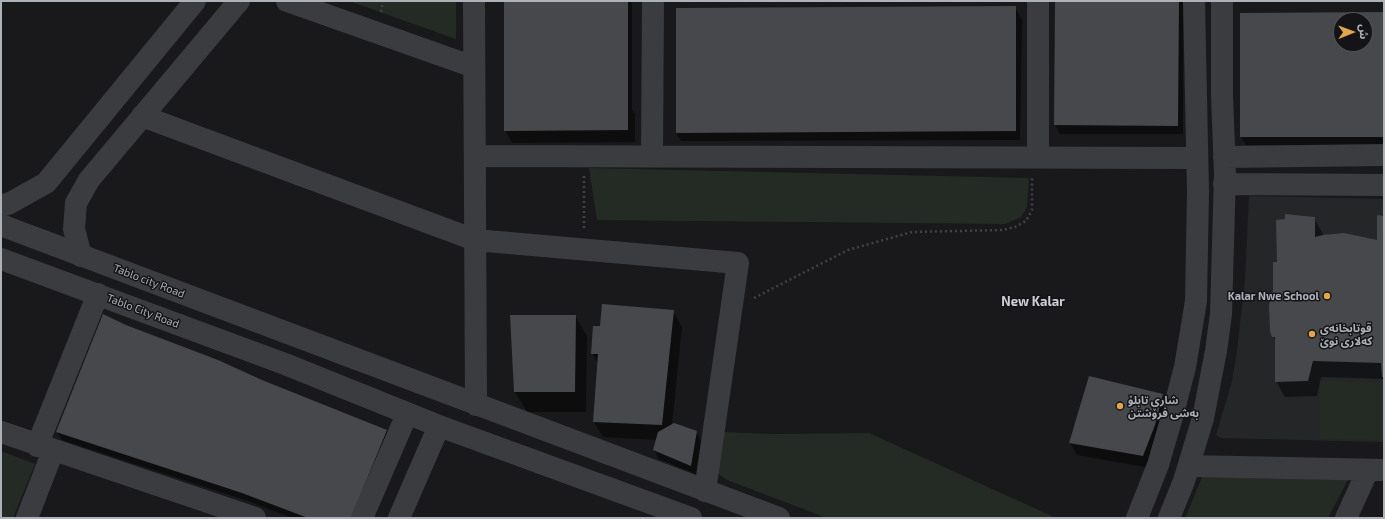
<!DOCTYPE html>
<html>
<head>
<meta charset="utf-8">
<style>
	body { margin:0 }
	#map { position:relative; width:1385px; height:519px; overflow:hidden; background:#19191b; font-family:"Exo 2","Noto Sans Arabic",sans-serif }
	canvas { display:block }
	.frame { position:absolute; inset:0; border:2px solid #adb2ba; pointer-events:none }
	.north { position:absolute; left:1333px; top:12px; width:40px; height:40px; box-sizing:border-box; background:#141416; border:1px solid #515358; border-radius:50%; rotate:89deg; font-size:11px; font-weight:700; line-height:16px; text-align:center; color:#adb2ba }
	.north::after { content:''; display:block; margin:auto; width:14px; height:18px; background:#e1a54c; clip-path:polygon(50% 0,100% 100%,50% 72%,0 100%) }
</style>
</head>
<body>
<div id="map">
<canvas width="1385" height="519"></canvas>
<div class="frame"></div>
<div class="north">ش</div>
</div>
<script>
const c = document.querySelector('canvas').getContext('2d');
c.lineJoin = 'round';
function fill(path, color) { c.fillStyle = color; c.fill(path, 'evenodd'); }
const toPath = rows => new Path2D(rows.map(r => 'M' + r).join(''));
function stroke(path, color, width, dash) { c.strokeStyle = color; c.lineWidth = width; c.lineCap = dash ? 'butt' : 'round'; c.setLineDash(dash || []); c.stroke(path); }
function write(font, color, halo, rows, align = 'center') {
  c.font = font + ' "Exo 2","Noto Sans Arabic",sans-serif'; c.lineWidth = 3; c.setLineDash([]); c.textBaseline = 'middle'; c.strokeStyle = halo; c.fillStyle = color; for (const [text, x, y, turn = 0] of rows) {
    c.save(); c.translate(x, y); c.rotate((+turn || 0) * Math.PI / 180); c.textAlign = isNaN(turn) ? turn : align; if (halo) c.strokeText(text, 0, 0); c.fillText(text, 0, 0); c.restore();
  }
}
fill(toPath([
	[1249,196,1384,199,1384,442,1221,438,1216,435,1232,381,1237,351,1245,279]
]), '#252628');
fill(toPath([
	[349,1,456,1,456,39],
	[589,168,1029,178,1027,207,1021,217,1005,224,597,220],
	[1320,381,1384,382,1384,440,1320,439],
	[723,432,770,434,869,433,1056,518,827,518,727,480,712,469],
	[1,451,35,464,13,518,1,518],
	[1202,477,1348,480,1328,518,1191,518,1186,516]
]), '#242b24');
fill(toPath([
	[505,1,632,1,632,110,635,114,635,142,512,143,505,130],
	[1056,1,1183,1,1183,134,1060,134,1055,125],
	[1015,7,1022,20,1020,140,681,141,676,133],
	[1384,13,1384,145,1246,145,1241,137,1241,14],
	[1341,20,1365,20,1365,44,1341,44],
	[1384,217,1384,379,1321,377,1317,396,1285,397,1276,381,1276,343,1271,331,1278,263,1314,218,1324,236,1378,241],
	[673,311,682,327,672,425,696,432,701,441,696,474,659,459,654,450,657,440,603,437,594,422,598,363,592,353],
	[512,316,575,316,587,336,586,412,527,412,515,392],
	[125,326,386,431,391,439,359,518,292,518,248,501,62,440,57,432],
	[1162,395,1170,407,1150,468,1077,455,1070,443]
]), '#0007');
fill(toPath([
	[504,1,628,1,628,130,504,131],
	[1055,1,1179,1,1178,126,1054,125],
	[1016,6,1016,131,676,133,676,8],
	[1384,12,1384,137,1240,137,1240,13],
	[1341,20,1365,20,1365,44,1341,44],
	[1285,214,1315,217,1315,237,1323,235,1344,233,1377,240,1377,215,1384,216,1384,377,1382,377,1381,363,1313,361,1308,381,1275,382,1275,337,1272,337,1270,331,1269,305,1273,290,1273,262,1277,262,1276,220,1285,219],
	[602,304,674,310,662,425,593,422,598,354,591,354,593,326,600,326],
	[103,314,126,325,218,360,262,380,387,430,351,518,308,518,242,493,56,432],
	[510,315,576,315,575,392,514,392],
	[1089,376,1163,394,1155,425,1143,456,1069,443],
	[674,423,697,431,691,466,653,450,658,432]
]), '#46484b');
stroke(toPath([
	[381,12,383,1],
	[584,176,584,229],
	[754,298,848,250,912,232,1003,230,1015,227,1026,221,1032,210,1032,177]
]), '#414347', 2.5, [2, 3]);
stroke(toPath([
	[287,1,474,67],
	[474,1,476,405],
	[142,116,475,240,738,263,705,491],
	[476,156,1197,158],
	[652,156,653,1],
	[1038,157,1038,1],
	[1224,157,1384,155],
	[1224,184,1384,185],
	[1,206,10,203,46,183,195,1],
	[1,225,779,518],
	[81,256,74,229,76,203,89,180,239,1],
	[1,259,285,364,439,426,691,518],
	[1,432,255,518],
	[37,446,98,294],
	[1189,466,1384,470],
	[27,518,53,451],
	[362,518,407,414],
	[399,518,439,426],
	[1137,518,1158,465,1172,417,1185,367,1196,301,1198,192,1194,1],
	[1169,518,1184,481,1203,418,1216,351,1221,314,1225,174,1222,95,1222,1],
	[1346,518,1368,470]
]), '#3b3c40', 22);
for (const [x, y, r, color] of [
	[1327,296,4,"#e1a54c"],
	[1312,334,4,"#e1a54c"],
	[1120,406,4,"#e1a54c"]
]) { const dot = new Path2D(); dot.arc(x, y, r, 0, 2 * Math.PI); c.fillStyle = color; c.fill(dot); stroke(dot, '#141416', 1.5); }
write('11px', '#adb2ba', '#141416', [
	["Tablo city Road",149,281,21],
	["Tablo City Road",143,311,21]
]);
write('bold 11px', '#adb2ba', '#141416', [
	["Kalar Nwe School",1319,296,"right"],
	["قوتابخانەی",1320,328],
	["کەلاری نوێ",1320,341],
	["شاری تابلۆ",1128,400],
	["بەشی فرۆشتن",1128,413]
], 'left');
write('bold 13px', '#ced0d6', '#141416', [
	["New Kalar",1033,302]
]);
</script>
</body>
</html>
